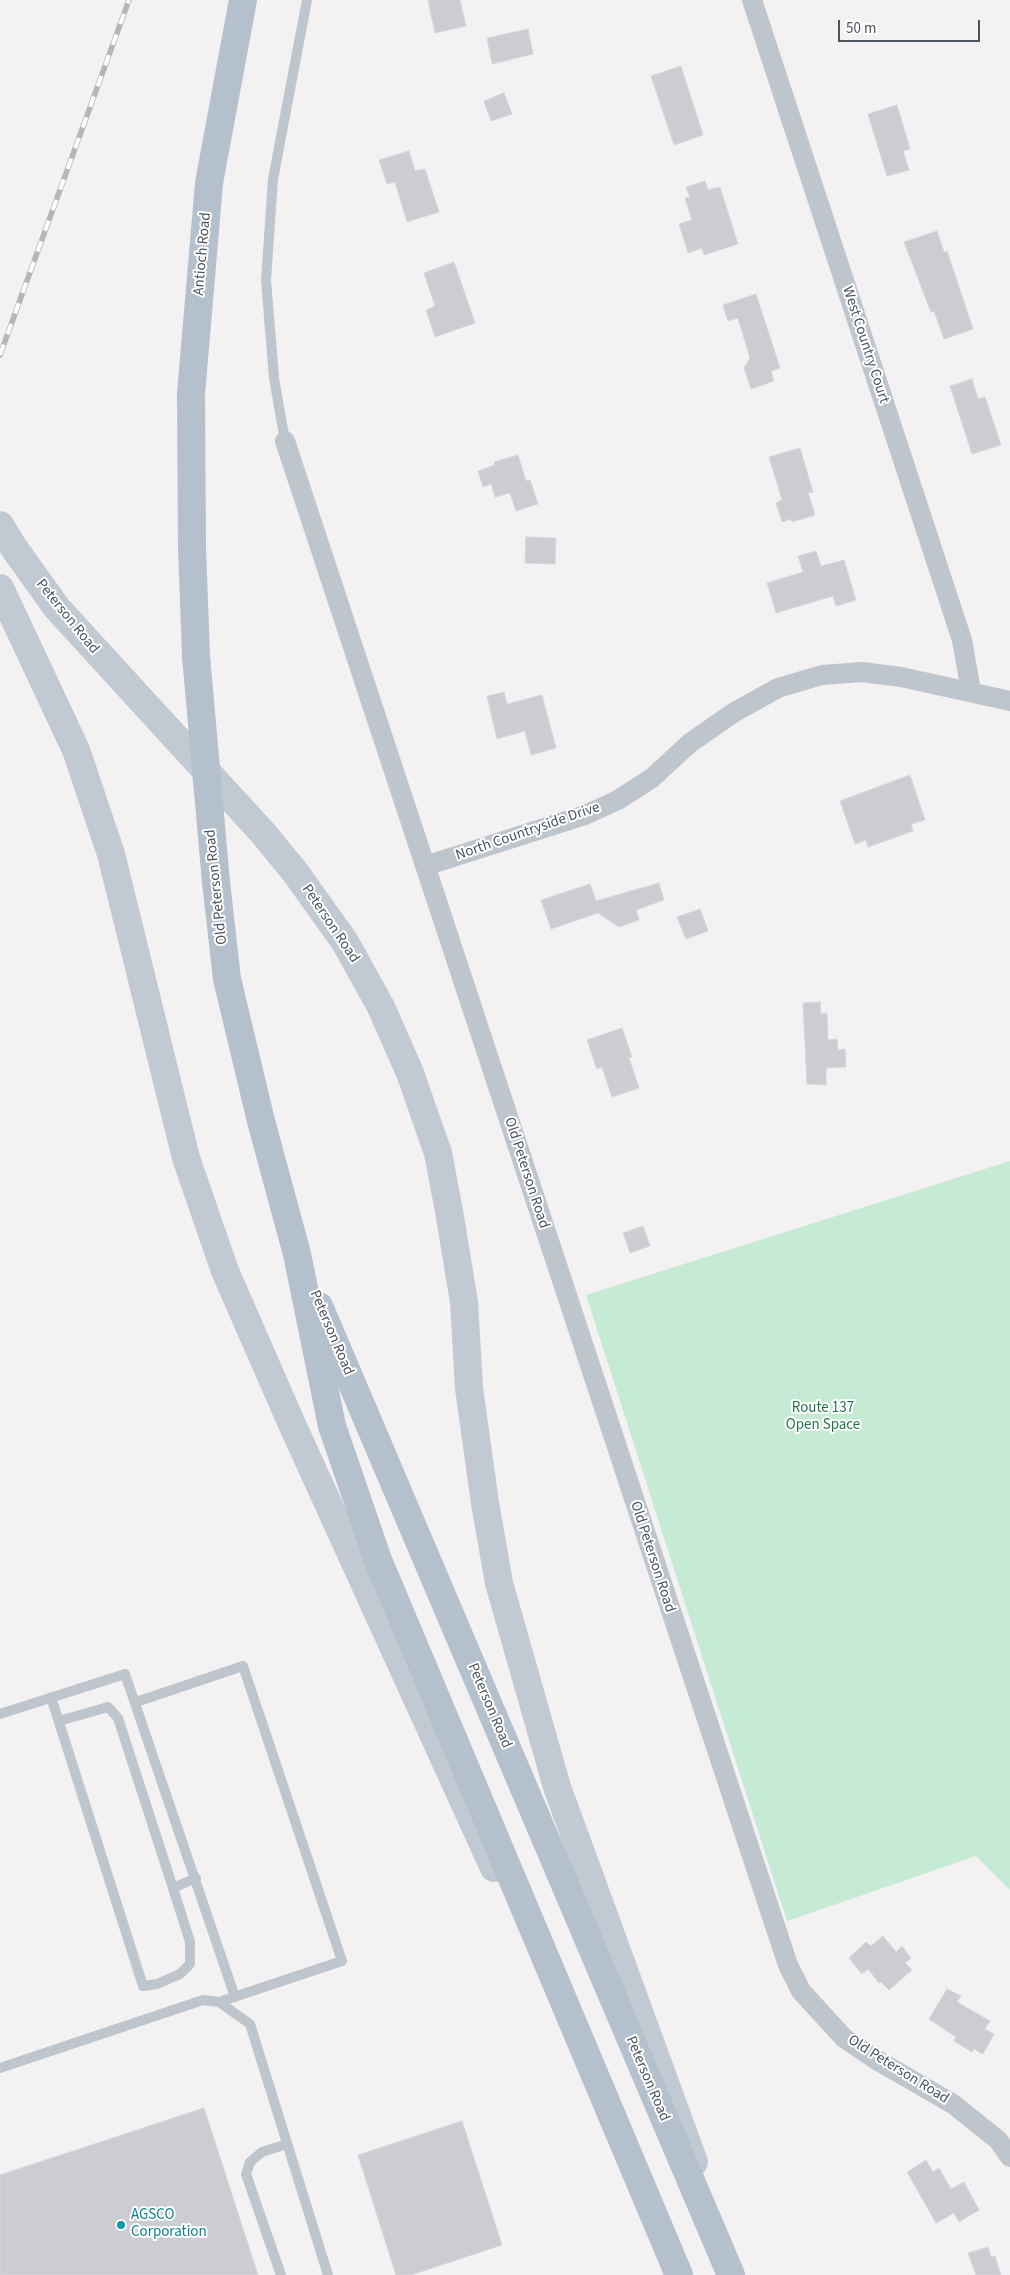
<!DOCTYPE html>
<html>
<head>
<meta charset="utf-8">
<style>
	body { margin:0 }
	#map { position:relative; width:1010px; height:2275px; overflow:hidden; background:#f3f1f1; font-family:"Source Sans 3",sans-serif }
	canvas { display:block }
	.scale { position:absolute; left:838px; top:20px; width:142px; height:22px; box-sizing:border-box; border:2px solid #4b545d; border-top:0; padding-left:6px; font-size:15px; line-height:18px; white-space:nowrap; color:#4b545d; -webkit-text-stroke:4px #fff; paint-order:stroke }
</style>
</head>
<body>
<div id="map">
<canvas width="1010" height="2275"></canvas>
<div class="scale">50 m</div>
</div>
<script>
const c = document.querySelector('canvas').getContext('2d');
c.lineJoin = 'round';
function fill(path, color) { c.fillStyle = color; c.fill(path, 'evenodd'); }
const toPath = rows => new Path2D(rows.map(r => 'M' + r).join(''));
function stroke(path, color, width, dash) { c.strokeStyle = color; c.lineWidth = width; c.lineCap = dash ? 'butt' : 'round'; c.setLineDash(dash || []); c.stroke(path); }
function write(font, color, halo, rows, align = 'center') {
  c.font = font + ' "Source Sans 3",sans-serif'; c.lineWidth = 4; c.setLineDash([]); c.textBaseline = 'middle'; c.strokeStyle = halo; c.fillStyle = color; for (const [text, x, y, turn = 0] of rows) {
    c.save(); c.translate(x, y); c.rotate((+turn || 0) * Math.PI / 180); c.textAlign = isNaN(turn) ? turn : align; if (halo) c.strokeText(text, 0, 0); c.fillText(text, 0, 0); c.restore();
  }
}
fill(toPath([
	[1010,1161,1010,1890,976,1856,787,1921,586,1295]
]), '#c5ebd5');
const building = toPath([
	[428,0,460,0,466,26,435,33,428,0],
	[528,29,533,54,492,64,487,38,528,29],
	[681,66,703,135,674,145,651,76,681,66],
	[504,93,512,114,491,121,484,101,504,93],
	[897,105,910,149,903,151,909,170,887,176,868,114,897,105],
	[409,151,415,171,425,169,439,212,407,222,395,182,387,184,379,160,409,151],
	[705,181,708,190,720,187,738,244,704,255,702,248,688,253,679,224,692,220,685,198,690,197,686,187,705,181],
	[937,231,944,252,947,251,973,329,944,339,934,311,931,312,904,242,937,231],
	[454,262,475,323,435,337,426,310,435,306,424,273,454,262],
	[756,294,780,368,771,371,774,381,751,389,744,368,750,358,738,318,728,321,723,305,756,294],
	[972,379,978,399,985,397,1001,445,972,454,950,386,972,379],
	[800,448,813,492,808,493,815,515,792,522,791,519,782,522,776,503,782,500,769,457,800,448],
	[518,455,526,481,530,480,538,504,516,511,510,493,495,497,491,484,483,487,478,471,495,465,494,462,518,455],
	[526,537,556,538,555,564,525,563,526,537],
	[816,551,821,566,844,560,856,600,836,606,833,596,776,613,767,583,803,572,798,556,816,551],
	[504,692,507,704,542,695,556,748,531,755,525,731,497,739,487,696,504,692],
	[910,775,925,820,911,824,913,831,868,847,866,840,855,844,840,801,910,775],
	[659,883,664,900,636,910,639,920,619,927,598,913,551,929,541,900,590,884,596,901,659,883],
	[700,909,708,931,686,939,677,917,700,909],
	[820,1002,821,1014,827,1013,828,1040,837,1039,838,1050,845,1049,846,1067,826,1068,826,1085,807,1084,803,1003,820,1002],
	[622,1028,632,1057,629,1058,639,1088,612,1097,602,1067,597,1069,587,1040,622,1028],
	[643,1226,650,1246,630,1253,623,1233,643,1226],
	[883,1936,896,1952,902,1946,911,1958,905,1963,912,1970,889,1990,881,1982,879,1983,868,1969,862,1974,849,1958,866,1942,871,1946,883,1936],
	[947,1989,961,1996,957,2002,990,2021,985,2029,994,2034,983,2054,974,2049,972,2052,954,2041,956,2037,929,2019,947,1989],
	[204,2108,258,2275,0,2275,0,2175,204,2108],
	[462,2121,502,2245,411,2275,396,2275,358,2155,462,2121],
	[926,2160,933,2172,939,2168,951,2189,964,2182,979,2210,959,2222,954,2213,936,2223,907,2172,926,2160],
	[988,2247,991,2257,995,2256,1001,2275,976,2275,968,2253,988,2247]
]);
fill(building, '#cccdd3');
stroke(building, '#d6d7dc', 1);
stroke(toPath([
	[285,441,274,378,266,280,273,179,307,0],
	[51,1697,143,1986,157,1984,180,1974,190,1964,190,1942,173,1888,196,1878],
	[136,1702,243,1666,342,1961,219,2002],
	[0,1714,125,1674,235,1997],
	[59,1721,108,1707,118,1718,173,1888],
	[0,2068,203,2000,219,2002,250,2024,328,2275],
	[281,2275,246,2174,250,2162,262,2152,287,2144]
]), '#bfc5cc', 10);
stroke(toPath([
	[752,0,962,640,971,691],
	[285,441,788,1965,801,1991,844,2038,875,2059,953,2104,998,2140,1010,2157],
	[425,866,585,815,618,800,652,778,690,743,733,713,778,688,822,675,862,672,901,677,1010,701]
]), '#bfc5cc', 20);
stroke(toPath([
	[0,525,14,548,57,608,263,833,295,872,345,942,381,1007,410,1073,438,1153,449,1211,464,1302,469,1388,485,1503,499,1583,557,1787,694,2162],
	[0,588,76,750,111,854,186,1158,225,1271,291,1422,494,1868]
]), '#c1c9d2', 28);
stroke(toPath([
	[196,656,192,548,191,394,209,183,243,0],
	[216,882,227,979,261,1121,297,1254,332,1426,378,1560,679,2275],
	[319,1306,731,2275]
]), '#b4c0cc', 28);
const rail = toPath([
	[0,355,129,0]
]);
stroke(rail, '#b4b6ba', 5.5);
stroke(rail, '#fff', 4, [11]);
stroke(toPath([
	[196,656,216,882]
]), '#b4c0cc', 28);
for (const [x, y, r, color] of [
	[121,2225,5,"#0f9aa8"]
]) { const dot = new Path2D(); dot.arc(x, y, r, 0, 2 * Math.PI); c.fillStyle = color; c.fill(dot); stroke(dot, '#fff', 2); }
write('15px', '#4b545d', '#fff', [
	["Antioch Road",203,254,-85],
	["West Country Court",865,345,72],
	["Peterson Road",67,617,51],
	["North Countryside Drive",528,832,-19],
	["Old Peterson Road",217,887,-96],
	["Peterson Road",330,924,56],
	["Old Peterson Road",526,1173,72],
	["Peterson Road",331,1333,67],
	["Old Peterson Road",652,1557,72],
	["Peterson Road",489,1706,67],
	["Old Peterson Road",898,2070,32],
	["Peterson Road",647,2079,67]
]);
write('15px', '#22774f', '#fff', [
	["Route 137",823,1409],
	["Open Space",823,1426]
]);
write('15px', '#0d838f', '#fff', [
	["AGSCO",131,2216],
	["Corporation",131,2233]
], 'left');
</script>
</body>
</html>
